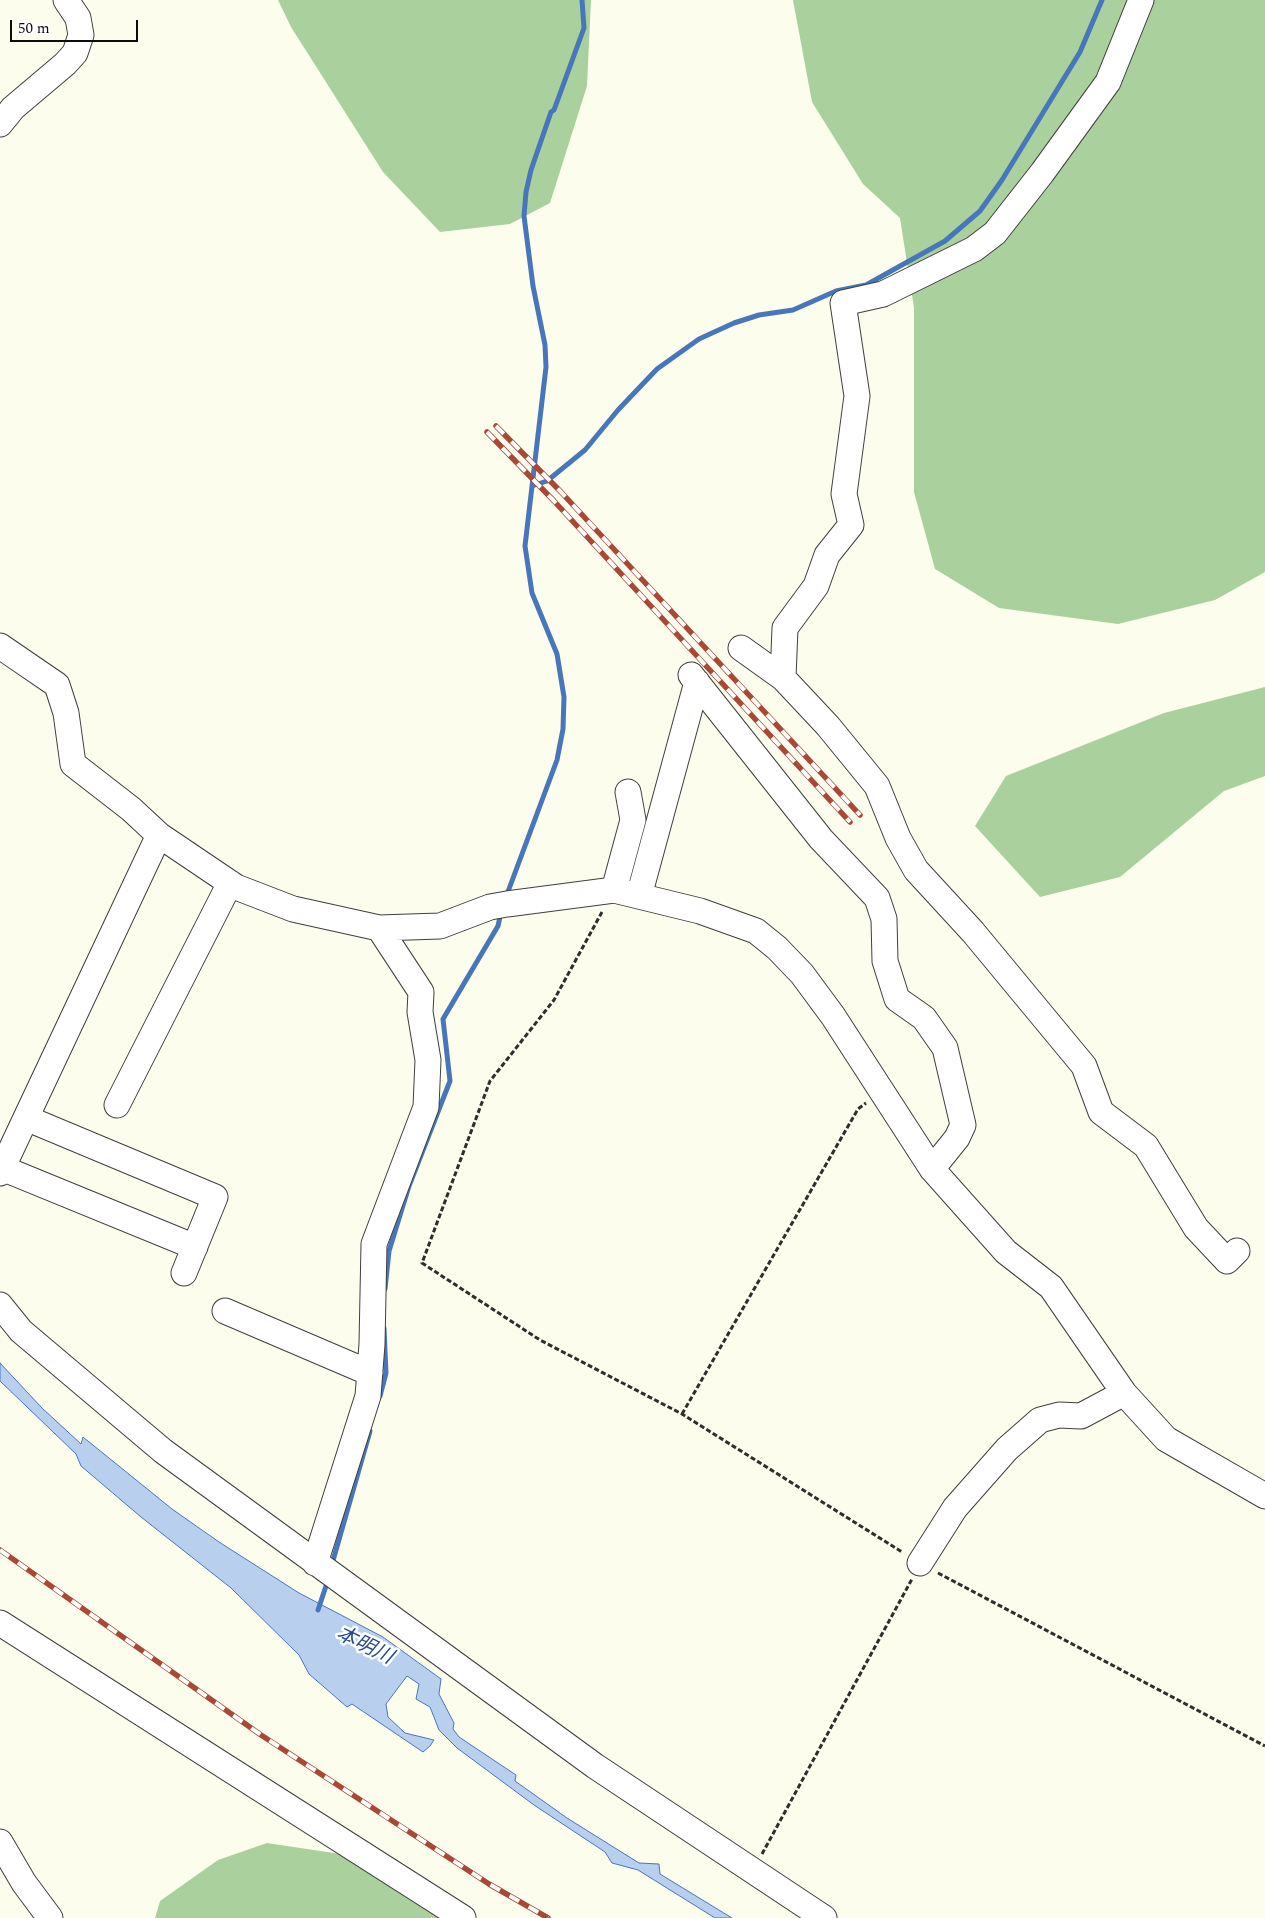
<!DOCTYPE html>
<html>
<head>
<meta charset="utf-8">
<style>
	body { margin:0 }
	#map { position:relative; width:1265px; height:1918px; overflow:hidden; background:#fdfded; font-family:Spectral,serif }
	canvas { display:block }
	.scale { position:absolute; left:10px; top:20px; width:128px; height:22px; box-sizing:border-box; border:2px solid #0c0c0c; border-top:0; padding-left:6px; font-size:15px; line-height:18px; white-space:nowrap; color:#0c0c0c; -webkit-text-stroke:4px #fff; paint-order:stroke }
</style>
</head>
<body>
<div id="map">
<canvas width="1265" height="1918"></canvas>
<div class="scale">50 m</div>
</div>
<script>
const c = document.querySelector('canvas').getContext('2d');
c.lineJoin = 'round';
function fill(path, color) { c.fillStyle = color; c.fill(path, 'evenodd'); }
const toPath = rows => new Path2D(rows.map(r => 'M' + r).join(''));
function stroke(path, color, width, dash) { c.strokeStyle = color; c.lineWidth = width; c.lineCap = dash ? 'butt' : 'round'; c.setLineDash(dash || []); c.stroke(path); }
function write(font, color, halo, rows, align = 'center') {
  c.font = font + ' Spectral,"Noto Sans JP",serif'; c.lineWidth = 5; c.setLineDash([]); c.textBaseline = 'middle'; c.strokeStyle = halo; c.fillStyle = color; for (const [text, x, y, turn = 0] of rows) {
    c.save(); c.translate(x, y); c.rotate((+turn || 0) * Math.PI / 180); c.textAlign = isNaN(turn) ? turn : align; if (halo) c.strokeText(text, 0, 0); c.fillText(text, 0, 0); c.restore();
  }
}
fill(toPath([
	[278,0,591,0,587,86,550,203,510,224,440,232,383,172,291,27],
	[793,0,1265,0,1265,572,1215,600,1118,624,999,608,935,569,914,492,914,308,900,218,863,184,812,102],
	[1265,687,1265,776,1224,791,1120,877,1040,897,975,826,1006,776,1164,713],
	[267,1843,354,1856,450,1918,155,1918,160,1901,218,1860]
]), '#aad19d');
const water = toPath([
	[0,1363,42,1408,81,1444,83,1437,172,1509,219,1542,299,1593,383,1637,441,1679,439,1694,454,1723,453,1729,459,1737,516,1775,515,1781,567,1818,639,1863,659,1864,660,1874,732,1918,715,1918,638,1870,612,1863,605,1852,534,1805,457,1748,439,1730,430,1707,416,1699,419,1684,407,1676,386,1704,388,1717,405,1733,434,1740,430,1746,423,1752,352,1704,347,1707,309,1674,299,1655,231,1588,141,1517,81,1466,76,1454,0,1381,0,1363]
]);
fill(water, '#b8cfee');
stroke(water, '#4876bb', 1);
stroke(toPath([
	[532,486,547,481,585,450,618,410,657,369,699,339,734,323,759,315,793,310,836,291,866,285,945,241,980,211,1002,180,1080,52,1102,0],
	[506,897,557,760,563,729,564,697,557,654,532,593,525,546,546,367,545,345,533,286,524,216,526,192,531,170,551,112,554,110,584,28,582,0],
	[385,1289,389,1251,409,1186,450,1081,443,1019,498,926,501,912],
	[380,1396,386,1373,384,1328],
	[332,1564,370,1431],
	[318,1610,328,1580]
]), '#4876bb', 5);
const minor = toPath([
	[1141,0,1108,82,1042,173,995,233,974,249,883,294,843,303,857,396,844,494,851,525,827,555,816,586,785,628,783,678,828,726,877,786,898,838,916,870,973,932,1084,1066,1101,1112,1146,1146,1196,1228,1227,1261,1237,1251],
	[0,124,13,108,65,64,75,53,81,35,78,18,66,0],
	[0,646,57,685,66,713,73,764,131,809,159,835,236,887,293,909,379,928,440,926,490,907,507,904,614,890,700,911,756,931,777,948,802,974,833,1016,932,1169,1006,1252,1051,1287,1124,1393,1166,1439,1265,1496],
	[741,648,783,678],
	[691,675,821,839,877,898,884,919,885,961,897,999,924,1018,945,1048,963,1125,957,1138,932,1169],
	[614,890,633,820,628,792],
	[639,896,697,682],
	[117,1105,230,883],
	[26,1118,215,1197,184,1273],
	[2,1168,195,1247],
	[0,1173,159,835],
	[0,1305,21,1331,163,1451,595,1766,824,1918],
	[225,1311,370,1373],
	[315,1563,368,1396,372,1344,374,1244,426,1107,428,1060,420,1012,421,992,379,928],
	[920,1563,955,1508,1007,1449,1040,1420,1059,1415,1081,1416,1124,1393],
	[0,1623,463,1918],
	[0,1842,24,1883,50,1918]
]);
stroke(minor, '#3f3f3f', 27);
stroke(toPath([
	[602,912,554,1000,490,1081,422,1263,540,1340,682,1414,902,1552],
	[682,1414,858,1109,866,1103],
	[938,1573,1265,1746],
	[762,1854,912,1579]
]), '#2e2e2e', 3, [5, 2.5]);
stroke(minor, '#fff', 25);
const rail = toPath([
	[496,426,561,492,860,815],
	[487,432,554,501,850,822],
	[0,1550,261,1735,489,1884,548,1918]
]);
stroke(rail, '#aa4836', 5.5);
stroke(rail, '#fff', 4, [11]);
write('italic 20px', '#264b8d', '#fff', [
	["本明川",364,1647,26]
]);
</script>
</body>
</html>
